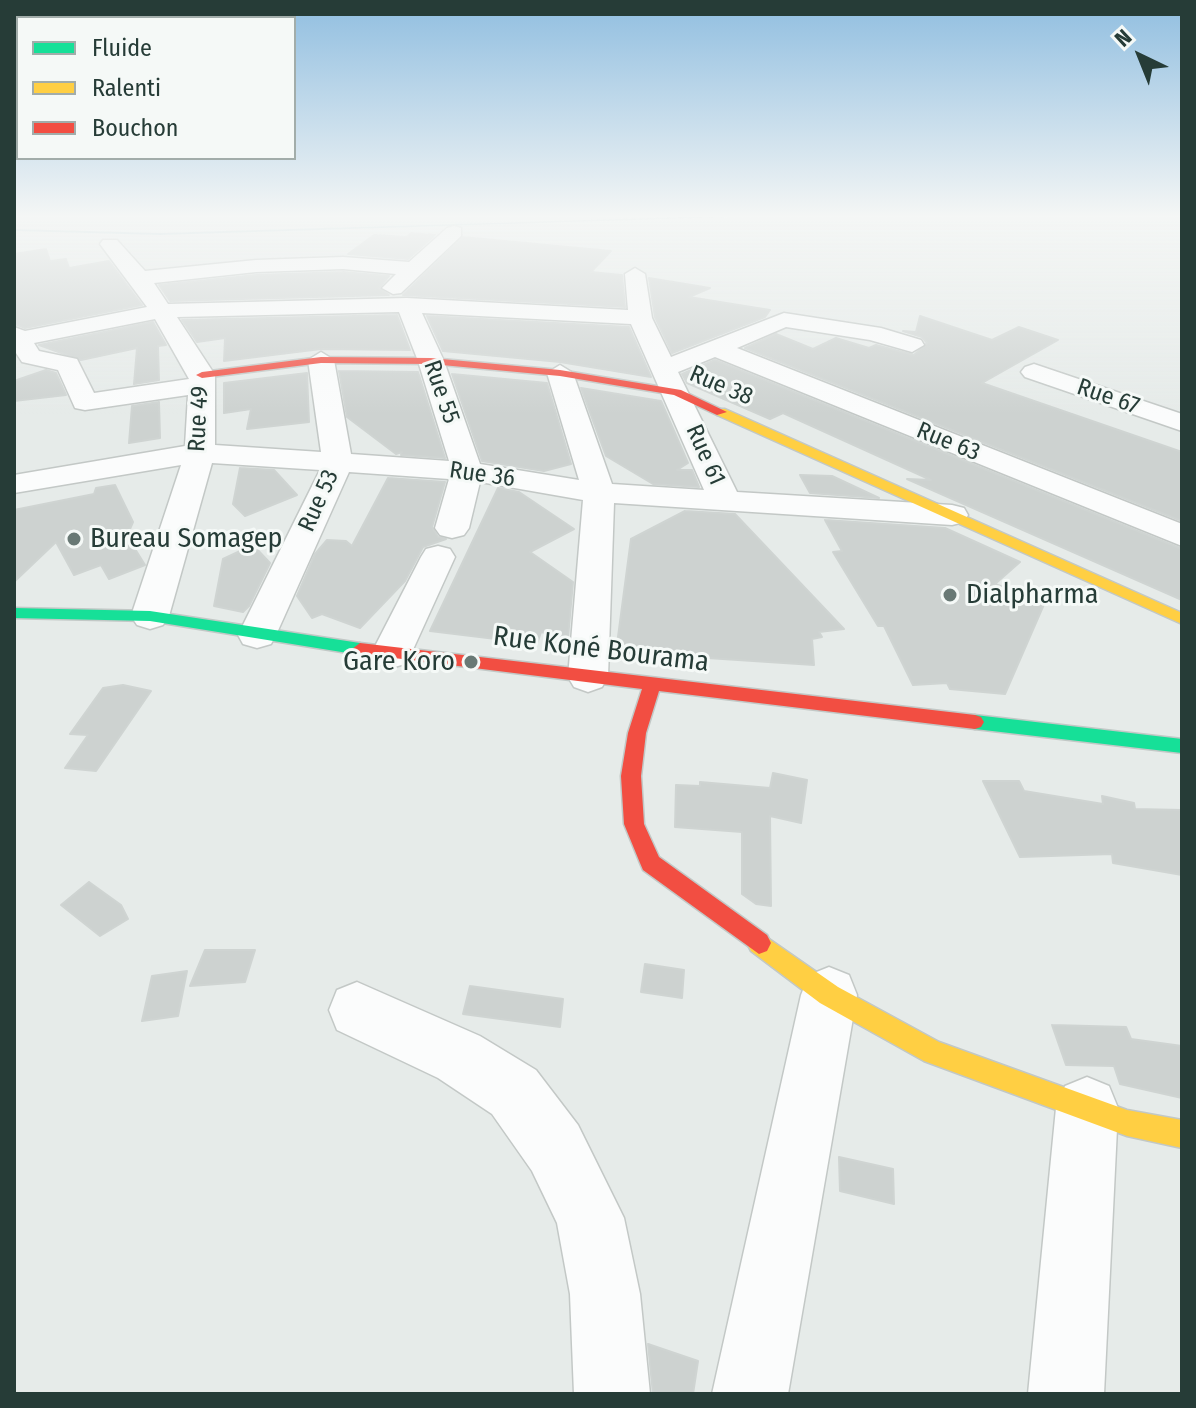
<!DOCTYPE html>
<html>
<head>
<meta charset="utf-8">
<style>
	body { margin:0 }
	#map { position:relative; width:1196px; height:1408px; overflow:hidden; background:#e6ebe9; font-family:"Fira Sans Condensed",sans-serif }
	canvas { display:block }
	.frame { position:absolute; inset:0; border:16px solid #263c37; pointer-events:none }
	.legend { position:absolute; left:16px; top:16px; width:280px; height:144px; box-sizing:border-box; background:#f5f9f7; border:2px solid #a2adaa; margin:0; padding:10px 14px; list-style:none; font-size:24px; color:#263c37 }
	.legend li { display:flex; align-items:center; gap:16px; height:40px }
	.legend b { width:40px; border:2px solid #a2adaa }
	.north { position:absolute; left:1100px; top:16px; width:80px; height:80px; -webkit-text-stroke:6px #f5f9f7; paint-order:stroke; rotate:317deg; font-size:22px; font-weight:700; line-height:32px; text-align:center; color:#263c37 }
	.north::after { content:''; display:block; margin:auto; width:28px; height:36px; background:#263c37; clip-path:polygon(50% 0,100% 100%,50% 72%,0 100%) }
</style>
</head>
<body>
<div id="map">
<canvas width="1196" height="1408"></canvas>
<div class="frame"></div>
<ul class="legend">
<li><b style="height:10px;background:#16e098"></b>Fluide</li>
<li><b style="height:10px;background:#ffcf43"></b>Ralenti</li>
<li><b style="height:10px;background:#f24e42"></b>Bouchon</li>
</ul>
<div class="north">N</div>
</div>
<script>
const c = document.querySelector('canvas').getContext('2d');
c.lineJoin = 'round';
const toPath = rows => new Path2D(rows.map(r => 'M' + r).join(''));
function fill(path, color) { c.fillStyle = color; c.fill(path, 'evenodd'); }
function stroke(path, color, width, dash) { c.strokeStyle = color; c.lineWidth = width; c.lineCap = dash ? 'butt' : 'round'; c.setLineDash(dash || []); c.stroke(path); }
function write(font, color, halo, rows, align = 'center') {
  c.font = font + ' "Fira Sans Condensed",sans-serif'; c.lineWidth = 6; c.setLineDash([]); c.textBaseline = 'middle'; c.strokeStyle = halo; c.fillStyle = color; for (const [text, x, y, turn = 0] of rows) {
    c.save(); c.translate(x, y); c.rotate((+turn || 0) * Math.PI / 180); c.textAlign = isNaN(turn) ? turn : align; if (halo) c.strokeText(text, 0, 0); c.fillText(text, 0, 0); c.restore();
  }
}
fill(toPath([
	[684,217,728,217,160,235,14,231,14,229,160,233,684,217]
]), '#accdd4');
const building = toPath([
	[411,233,435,235,408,259,348,254,374,235,407,237,411,233],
	[463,237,611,251,591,272,622,275,625,307,403,295,463,237],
	[46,249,50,261,66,259,69,268,109,261,142,305,25,328,15,324,14,254,46,249],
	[343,272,389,276,379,288,389,295,170,301,159,285,256,275,343,272],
	[649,278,710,288,689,297,770,310,765,317,672,353,655,317,649,278],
	[397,315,410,350,321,349,224,361,225,338,197,342,182,320,397,315],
	[427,316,629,327,651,377,560,362,443,351,427,316],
	[920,316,992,340,1019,327,1058,340,982,383,1182,452,1182,521,745,348,776,334,813,349,836,338,869,348,876,345,914,355,927,343,922,337,903,331,916,332,920,316],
	[153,322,166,345,158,346,159,380,134,384,137,348,81,360,39,345,153,322],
	[715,360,1182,549,1182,600,907,479,931,480,783,413,770,419,687,383,682,374,715,360],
	[46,370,56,373,66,395,14,401,14,381,46,370],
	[339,371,418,372,445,458,401,455,402,452,396,454,347,417,339,371],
	[307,373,309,422,247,429,251,409,224,413,224,383,307,373],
	[452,374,547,383,571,464,544,471,482,461,452,374],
	[581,388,661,401,688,463,677,470,692,470,699,487,653,484,606,456,581,388],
	[159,402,160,438,129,443,132,406,159,402],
	[240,468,274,470,297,495,245,516,233,504,240,468],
	[800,475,832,476,879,498,810,493,800,475],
	[388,478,445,482,432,527,438,537,446,539,423,547,405,581,360,628,322,614,312,618,297,596,315,554,327,540,346,541,352,546,388,478],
	[115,485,133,522,127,536,145,565,109,579,101,565,74,575,56,542,14,582,14,510,94,494,96,488,115,485],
	[498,488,519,492,574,529,530,552,573,582,568,638,541,632,537,644,430,631,498,488],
	[685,511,735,514,844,629,819,632,822,637,812,639,814,665,616,652,631,539,685,511],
	[825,520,945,528,1020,562,995,584,1045,602,1005,694,950,689,947,683,913,685,884,626,878,626,833,552,842,551,825,520],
	[253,545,270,563,249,606,243,612,214,606,223,559,253,545],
	[123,685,151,691,96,771,65,768,88,735,70,734,103,688,123,685],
	[773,773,807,780,801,823,770,816,771,906,756,904,742,894,742,832,675,827,676,785,700,786,700,782,770,788,773,773],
	[983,781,1019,781,1024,791,1103,804,1102,796,1134,803,1135,809,1182,810,1182,875,1113,863,1112,854,1020,857,983,781],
	[89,882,121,905,128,919,100,936,61,905,89,882],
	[205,950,255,950,245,982,190,986,205,950],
	[645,964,684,970,682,998,641,992,645,964],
	[187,971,178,1016,142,1021,152,976,187,971],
	[470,986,563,999,560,1027,463,1014,470,986],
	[1052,1025,1126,1027,1131,1039,1182,1046,1182,1098,1120,1084,1114,1066,1066,1065,1052,1025],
	[839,1157,893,1169,894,1204,840,1191,839,1157],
	[648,1344,698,1361,693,1394,653,1394,648,1344]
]);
fill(building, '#cdd2d0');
stroke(building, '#cfd4d2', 2);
const street = toPath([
	[454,226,461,228,461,236,401,293,393,294,382,288,396,274,343,269,256,272,154,283,168,304,407,298,628,310,625,274,635,268,645,274,652,318,671,357,784,313,881,328,921,340,924,345,912,352,870,340,786,327,737,348,1182,524,1182,546,715,357,678,372,737,492,952,505,964,508,968,515,964,522,952,525,614,503,608,677,602,687,588,692,574,687,568,677,583,500,480,482,469,528,464,535,452,538,440,535,435,528,449,479,349,472,276,635,271,644,257,648,243,644,238,635,320,470,212,463,169,616,163,625,150,629,137,625,131,616,181,465,14,493,14,475,185,446,188,395,85,410,75,408,58,370,22,362,14,350,14,327,25,331,147,307,100,244,103,240,117,240,145,271,256,260,343,257,409,262,447,228,454,226],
	[399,312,418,361,449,461,351,454,334,360,321,352,308,360,321,452,215,445,215,375,177,317,399,312],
	[422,313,631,324,704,490,612,484,573,373,560,365,547,373,579,480,480,464,444,361,422,313],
	[155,319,189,379,94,393,77,359,39,351,34,343,155,319],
	[1034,364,1182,414,1182,431,1025,377,1021,372,1025,367,1034,364],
	[438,546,450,549,455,557,411,654,405,664,391,668,377,664,371,654,421,557,426,549,438,546],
	[829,967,849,975,857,995,788,1394,712,1394,801,995,809,975,829,967],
	[357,982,480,1036,536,1070,578,1125,624,1218,640,1294,650,1394,574,1394,570,1294,557,1223,532,1171,492,1114,438,1078,337,1030,329,1010,337,990,357,982],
	[1087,1077,1109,1086,1118,1108,1104,1394,1028,1394,1056,1108,1065,1086,1087,1077]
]);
const fast = toPath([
	[14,608,150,611,360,643,368,649,360,655,150,621,14,618,14,608],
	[975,715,1182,739,1182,753,975,729,969,727,966,722,969,717,975,715]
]);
const slow = toPath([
	[717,409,725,409,1182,613,1182,624,717,415,717,409],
	[759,932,838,987,939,1042,1127,1110,1182,1120,1182,1148,1127,1136,924,1061,820,1003,751,951,747,943,751,935,759,932]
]);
const jam = toPath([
	[321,357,431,358,560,370,681,390,727,412,717,415,674,395,560,376,431,364,321,363,202,378,196,375,202,372,321,357],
	[360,643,975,715,981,717,984,722,981,727,975,729,659,691,646,733,641,776,644,824,659,857,767,935,771,943,767,951,759,954,643,870,640,863,624,824,621,776,628,733,642,689,354,653,352,649,360,643]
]);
stroke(street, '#c3c8c6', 3);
stroke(fast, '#c2c8c6', 3);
stroke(slow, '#c2c8c6', 3);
stroke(jam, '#c2c8c6', 3);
fill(street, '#fbfcfc');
fill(fast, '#16e098');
fill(slow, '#ffcf43');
fill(jam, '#f24e42');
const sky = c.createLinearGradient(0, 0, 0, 414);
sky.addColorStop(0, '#90bee0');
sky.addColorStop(0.52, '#f4f6f5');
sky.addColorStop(1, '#f4f6f500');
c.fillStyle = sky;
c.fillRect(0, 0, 1196, 414);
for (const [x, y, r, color] of [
	[74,539,8,"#697975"],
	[950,595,8,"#697975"],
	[471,662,8,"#697975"]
]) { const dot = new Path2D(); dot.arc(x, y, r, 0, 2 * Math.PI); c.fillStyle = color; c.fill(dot); stroke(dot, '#f5f9f7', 3); }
write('24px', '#263c37', '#f5f9f7', [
	["Rue 38",721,386,23],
	["Rue 55",441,392,71],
	["Rue 67",1108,397,19],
	["Rue 49",199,419,-87],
	["Rue 63",948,442,22],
	["Rue 61",705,455,66],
	["Rue 36",482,475,8],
	["Rue 53",319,501,-66]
]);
write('28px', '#263c37', '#f5f9f7', [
	["Bureau Somagep",90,539],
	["Dialpharma",966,595],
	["Gare Koro",455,662,"right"]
], 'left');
write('28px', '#263c37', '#f5f9f7', [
	["Rue Koné Bourama",601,650,7]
]);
</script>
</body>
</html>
